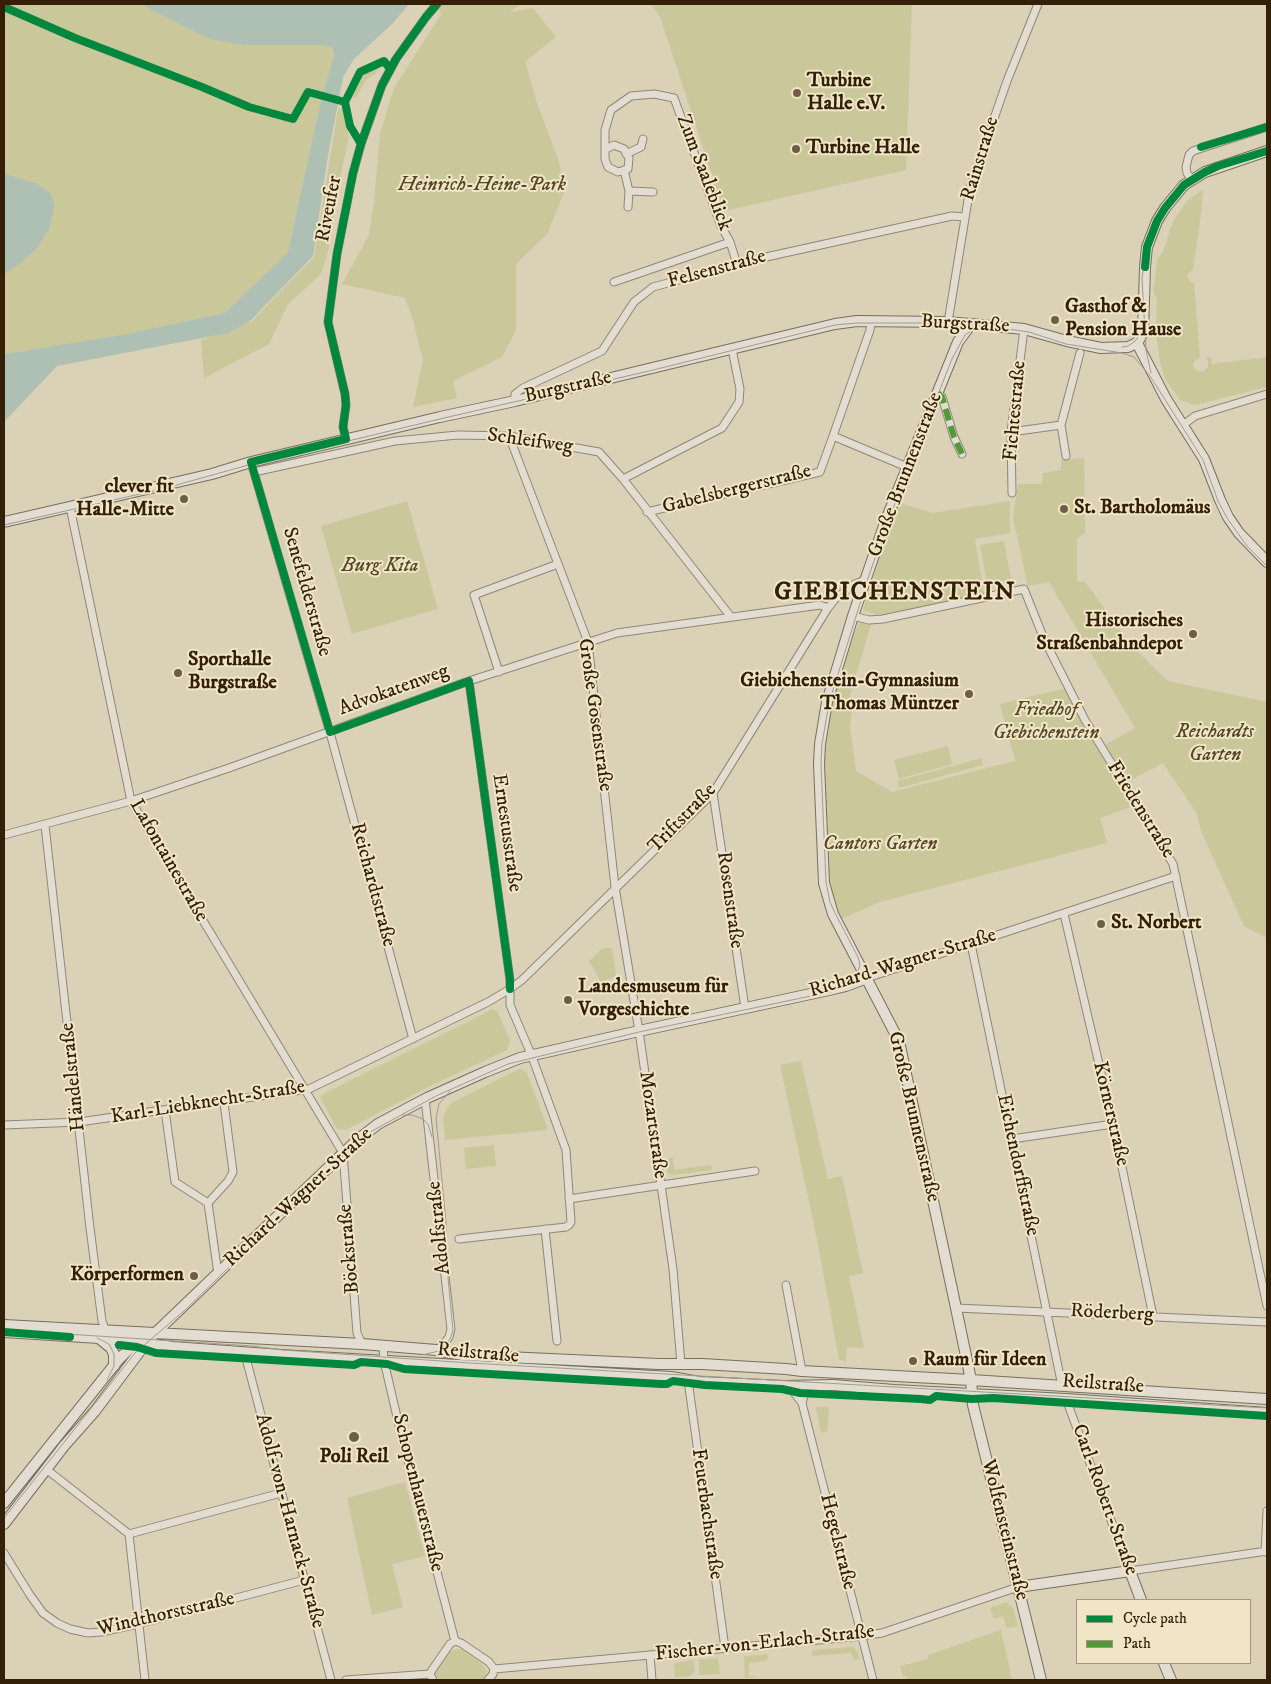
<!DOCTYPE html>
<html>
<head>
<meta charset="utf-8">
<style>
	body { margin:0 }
	#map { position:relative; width:1271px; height:1684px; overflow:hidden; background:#dad1b7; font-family:"IM FELL DW Pica",serif }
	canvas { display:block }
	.frame { position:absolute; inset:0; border:5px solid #342008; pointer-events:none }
	.legend { position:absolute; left:1076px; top:1599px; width:175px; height:65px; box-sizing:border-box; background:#f0e6c7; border:1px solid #a5977b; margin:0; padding:6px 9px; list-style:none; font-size:15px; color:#342008 }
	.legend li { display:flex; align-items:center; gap:10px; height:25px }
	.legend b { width:25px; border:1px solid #a5977b }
</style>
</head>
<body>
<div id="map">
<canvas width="1271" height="1684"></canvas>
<div class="frame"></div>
<ul class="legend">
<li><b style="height:6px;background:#00873e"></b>Cycle path</li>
<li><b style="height:6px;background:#519a3a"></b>Path</li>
</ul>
</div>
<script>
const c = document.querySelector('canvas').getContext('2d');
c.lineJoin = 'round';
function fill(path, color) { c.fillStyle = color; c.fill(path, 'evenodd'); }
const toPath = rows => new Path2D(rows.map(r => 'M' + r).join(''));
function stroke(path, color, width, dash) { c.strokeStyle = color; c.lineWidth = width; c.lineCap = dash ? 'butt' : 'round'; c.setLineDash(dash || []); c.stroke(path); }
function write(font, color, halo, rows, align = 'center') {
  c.font = font + ' "IM FELL DW Pica",serif'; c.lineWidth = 4; c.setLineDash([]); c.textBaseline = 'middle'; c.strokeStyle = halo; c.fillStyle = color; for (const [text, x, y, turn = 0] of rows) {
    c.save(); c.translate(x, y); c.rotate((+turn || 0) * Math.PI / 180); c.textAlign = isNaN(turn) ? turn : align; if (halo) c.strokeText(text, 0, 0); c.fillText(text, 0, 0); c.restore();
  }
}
fill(toPath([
	[4,4,140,4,209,39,243,45,324,45,331,48,334,55,321,100,288,252,225,313,121,335,4,354],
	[433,4,522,4,509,12,533,8,556,37,525,62,537,103,559,162,564,193,547,234,516,264,516,331,502,357,453,381,457,398,413,407,423,361,412,317,405,298,342,284,369,235,374,202,380,134,394,88,442,13],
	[651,4,912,4,906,170,724,211,660,17],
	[381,64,376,73,366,80,356,98,350,97,363,73],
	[344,108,349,137,342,168,328,252,321,274,288,304,269,344,204,378,201,340,252,321,314,257,338,109],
	[1203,190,1201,214,1193,270,1188,274,1187,277,1191,282,1194,283,1200,357,1193,363,1194,368,1198,372,1204,371,1208,367,1208,362,1206,358,1211,357,1212,364,1267,357,1267,387,1195,405,1180,400,1166,380,1161,367,1156,334,1157,298,1154,294,1154,288,1157,259,1163,252,1173,221,1188,200],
	[1084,458,1085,533,1077,538,1077,581,1085,582,1131,645,1168,681,1267,702,1267,938,1244,926,1201,831,1196,812,1163,763,1125,783,1103,746,1135,728,1049,582,1028,586,1013,518,1018,484,1042,484,1043,473,1061,470,1061,460],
	[407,501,438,609,352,634,321,526],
	[1010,501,1010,533,975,539,984,594,885,617,863,610,897,502,932,513],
	[1004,541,1011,579,987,584,980,545],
	[860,619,872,621,846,709,852,711,850,727,856,771,892,792,1015,761,1000,704,1066,688,1136,805,1100,818,1107,843,880,902,837,921,828,889,822,764,829,702],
	[948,746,952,764,899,779,894,760],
	[982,758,983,765,899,788,897,781],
	[603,948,612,948,616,976,601,982,589,961],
	[493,1009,497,1011,510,1040,507,1050,430,1086,346,1130,337,1129,321,1099,320,1097,323,1094],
	[801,1061,828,1179,842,1176,863,1273,849,1276,864,1348,847,1347,846,1361,839,1360,817,1239,780,1065],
	[520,1069,527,1073,548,1130,445,1140,443,1119,446,1110,451,1103,517,1070],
	[494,1145,496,1166,466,1169,464,1148],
	[673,1157,674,1170,711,1165,712,1170,673,1175,669,1174,667,1170,666,1160],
	[816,1407,829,1407,827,1432,821,1433],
	[405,1482,425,1556,392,1564,403,1607,372,1615,347,1498],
	[1006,1602,1013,1608,1018,1626,1007,1628,1003,1616,994,1619,990,1608],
	[1001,1630,1012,1680,908,1680,907,1676,903,1677,900,1666,928,1659,928,1655],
	[852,1647,857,1650,859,1659,854,1660,851,1653,812,1656,812,1650],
	[458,1649,462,1649,484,1666,487,1671,483,1680,439,1680,434,1673,451,1651],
	[767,1654,768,1659,767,1659,766,1661,749,1663,749,1676,760,1677,745,1678,744,1656],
	[718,1658,720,1674,699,1675,699,1660],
	[693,1660,695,1671,690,1676,675,1677,674,1663]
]), '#cac79b');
fill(toPath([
	[140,4,409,4,392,24,354,59,343,77,328,155,313,256,250,321,228,333,57,366,4,422,4,354,121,335,225,313,288,252,321,100,334,55,332,48,324,45,243,45,209,39],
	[4,174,35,183,49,192,53,198,54,208,49,229,36,249,18,265,4,274]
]), '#adc0b3');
const street = toPath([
	[606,149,614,145,624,149,629,158,628,169,618,172,608,167,605,159,605,130,611,110,631,96,654,94,674,98,721,226,730,242,737,264],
	[626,154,641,147,643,139],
	[624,170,629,191,628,207],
	[1192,180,1187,173,1186,167,1189,155,1193,151,1267,127],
	[629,191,653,192],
	[614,282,730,242],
	[871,321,870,330,833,436,907,467],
	[948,322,970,188,1007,81,1038,4],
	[938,393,942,397,954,437,962,454],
	[515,401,515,394,523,388,602,351,634,302,653,287,757,259,952,216,965,217],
	[1061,425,1066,456],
	[1183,425,1195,416,1267,394],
	[1011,432,1061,425,1080,353],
	[509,436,588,642,615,887,639,1031,673,1269,681,1364],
	[346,439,343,427,346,405,345,394,328,322,337,254,353,173,361,144,382,85,396,59,426,17,437,4],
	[251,462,332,740,413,1039],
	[254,472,395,441,458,435,509,436,599,452,623,479,731,617],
	[623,479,722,428,739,402,740,389,732,349],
	[1012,493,1011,432,1024,329],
	[70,507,131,801,343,1153,357,1333,362,1344],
	[647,512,820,472,833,436],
	[853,616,869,620,883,619,1024,589,1044,639,1085,720,1173,864,1267,1306],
	[499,672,474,595,558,564],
	[713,793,745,1008],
	[45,825,90,1228,102,1321,105,1329],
	[4,835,131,801,229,768,469,681,617,633,820,605,828,608],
	[1064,914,1113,1124,1153,1316],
	[971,944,1062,1386],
	[867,978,1176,876],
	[425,1099,451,1329,449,1337,443,1345,436,1350],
	[165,1110,175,1182,208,1203,218,1274],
	[4,1125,79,1122,309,1089,488,1002,510,989,522,980,713,793,828,608,835,599,853,585,865,580],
	[1012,1139,1113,1124],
	[569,1199,755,1171],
	[208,1203,228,1181,233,1172,224,1103],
	[545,1229,557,1341],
	[459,1239,566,1227,569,1225,571,1222,566,1150,531,1054,510,1005,510,980,469,681],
	[786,1285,802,1371],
	[956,1308,1267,1322],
	[383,1345,384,1361,401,1434,455,1641],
	[247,1362,331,1680],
	[688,1380,725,1648],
	[789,1386,802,1403,873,1680],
	[1066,1399,1130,1571,1267,1551],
	[802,1403,805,1393,810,1386],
	[46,1469,129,1534,145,1680],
	[129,1534,281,1493],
	[1265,1552,1267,1511],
	[4,1553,30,1595,43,1613,57,1623,70,1629,88,1633,101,1632,138,1624,304,1580],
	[650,1655,652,1680],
	[494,1669,852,1637,882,1633,1018,1587],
	[346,1680,430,1674],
	[433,1680,430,1674,432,1670,450,1644,455,1641,461,1643,489,1662,494,1669],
	[488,1680,493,1674,494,1669]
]);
const secondary = toPath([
	[971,324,958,342,886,520,853,616,827,702,820,744,819,764,824,883,833,914,899,1041,956,1308,971,1380,973,1405,1041,1680],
	[1137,343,1166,399,1204,459,1220,500,1228,517,1239,533,1267,562],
	[4,522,212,474,251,462,440,417,515,401,835,324,857,321,948,322,1024,329,1067,341,1101,348,1128,347,1137,343,1143,333,1145,267,1147,247,1157,221,1165,208,1184,185,1205,172,1267,151],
	[4,1325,362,1344,436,1350,463,1355,659,1364,702,1364,786,1369,802,1371,971,1380,1267,1399],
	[4,1332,115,1339,173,1347,281,1355,671,1377,700,1382,785,1386,833,1385,894,1390,1066,1399,1267,1413],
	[100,1339,111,1348,114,1354,114,1366],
	[4,1503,119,1359,132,1346,141,1340],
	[4,1524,64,1446,95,1411,149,1339,356,1141,378,1124,427,1098,485,1072,520,1058,639,1031,829,990,846,986,867,978],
	[1018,1587,1130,1571,1141,1600],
	[1164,1663,1171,1680]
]);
stroke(street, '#8f8776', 9);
stroke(secondary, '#776f5e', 12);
stroke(street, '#e2ddd0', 7);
stroke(secondary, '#e2ddd0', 10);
stroke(toPath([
	[1122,347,1128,346,1134,342,1140,335,1143,325],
	[1151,373,1146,350,1142,278,1146,247,1151,230,1158,215,1175,191,1190,178,1203,170,1220,163,1267,149],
	[4,525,162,489,252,464,444,418,649,371,835,325,857,323,948,323,986,326,1029,332,1066,344,1122,353,1134,357,1150,376,1195,447,1203,460,1218,501,1227,518,1247,546,1267,566],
	[402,1115,412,1115,423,1119,428,1124,432,1137],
	[446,1264,446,1222,436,1118,439,1104,450,1091],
	[4,1330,252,1346,283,1350,470,1363,1267,1408],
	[97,1338,109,1344,114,1354,114,1366,107,1380],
	[422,1355,439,1351,450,1339,453,1331,446,1256],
	[4,1518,135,1353,185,1310,342,1157,372,1131,436,1096,508,1064,639,1032,830,992,842,988,856,977,860,965,858,957,835,913,830,902,826,882,821,764,822,744,829,703,867,581,888,521,952,359,965,335,975,328,986,326]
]), '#a19b90', 1);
stroke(toPath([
	[938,393,942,397,954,437,962,454]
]), '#519a3a', 6, [12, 6]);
stroke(toPath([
	[437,4,426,17,396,59,382,85,361,144,353,173,337,254,328,322,345,394,346,405,343,427,346,439,251,462,330,732,469,681,510,980,510,989],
	[4,7,75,38,202,87,249,107,293,119,308,92,345,102],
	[361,144,350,126,345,102,360,72,384,61,390,69],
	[1201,147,1267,127],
	[1145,267,1147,247,1157,221,1165,208,1184,185,1205,172,1218,166,1267,151],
	[4,1332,70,1337],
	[119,1345,137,1347,156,1353,354,1365,361,1362,387,1364,404,1369,455,1372,661,1384,667,1384,673,1381,705,1385,782,1389,800,1393,921,1399,930,1400,936,1396,972,1399,993,1398,1267,1416]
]), '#00873e', 8);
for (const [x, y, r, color] of [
	[797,93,5,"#6e5e45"],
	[796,149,5,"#6e5e45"],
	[1055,320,5,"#6e5e45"],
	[184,499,5,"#6e5e45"],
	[1064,509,5,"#6e5e45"],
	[1193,634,5,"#6e5e45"],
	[178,673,5,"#6e5e45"],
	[969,694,5,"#6e5e45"],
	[1101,924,5,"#6e5e45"],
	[568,1000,5,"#6e5e45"],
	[194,1276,5,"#6e5e45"],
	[913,1361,5,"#6e5e45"],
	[354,1437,6,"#6e5e45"]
]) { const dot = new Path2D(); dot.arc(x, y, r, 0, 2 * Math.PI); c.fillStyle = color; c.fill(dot); stroke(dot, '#f0e6c7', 2); }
write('bold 20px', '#342008', '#f0e6c7', [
	["Turbine",807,82],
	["Halle e.V.",807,105],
	["Turbine Halle",806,149],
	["Gasthof &",1065,308],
	["Pension Hause",1065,331],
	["clever fit",174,488,"right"],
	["Halle-Mitte",174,511,"right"],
	["St. Bartholomäus",1074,509],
	["Historisches",1183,622,"right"],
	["Straßenbahndepot",1183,645,"right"],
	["Sporthalle",188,661],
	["Burgstraße",188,684],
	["Giebichenstein-Gymnasium",959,682,"right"],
	["Thomas Müntzer",959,705,"right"],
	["St. Norbert",1111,924],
	["Landesmuseum für",578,988],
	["Vorgeschichte",578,1011],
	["Körperformen",184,1276,"right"],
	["Raum für Ideen",923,1361],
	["Poli Reil",354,1458,"center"]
], 'left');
write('20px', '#342008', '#f0e6c7', [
	["Rainstraße",981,159,-73],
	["Zum Saaleblick",703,173,69],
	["Riveufer",330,209,-79],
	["Felsenstraße",717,270,-15],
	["Burgstraße",965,325,3],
	["Burgstraße",568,388,-13],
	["Fichtestraße",1016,411,-85],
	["Schleifweg",530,442,8],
	["Große Brunnenstraße",906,475,-69],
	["Gabelsbergerstraße",737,490,-14],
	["Senefelderstraße",306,592,74],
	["Advokatenweg",394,691,-20],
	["Große Gosenstraße",594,715,82],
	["Friedenstraße",1140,810,58],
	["Triftstraße",683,819,-46],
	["Ernestusstraße",506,833,82],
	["Lafontainestraße",168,861,60],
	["Reichardtstraße",372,885,75],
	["Rosenstraße",729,900,82],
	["Richard-Wagner-Straße",903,964,-17],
	["Händelstraße",74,1077,-96],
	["Karl-Liebknecht-Straße",208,1103,-9],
	["Körnerstraße",1110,1114,77],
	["Große Brunnenstraße",913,1117,77],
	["Mozartstraße",652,1125,82],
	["Eichendorffstraße",1017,1165,78],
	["Richard-Wagner-Straße",299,1198,-43],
	["Adolfstraße",440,1228,-96],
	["Böckstraße",350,1249,-95],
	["Röderberg",1112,1314,3],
	["Reilstraße",478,1354,5],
	["Reilstraße",1103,1385,4],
	["Schopenhauerstraße",417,1493,76],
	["Carl-Robert-Straße",1104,1500,70],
	["Feuerbachstraße",706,1514,82],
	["Adolf-von-Harnack-Straße",289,1521,75],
	["Wolfensteinstraße",1004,1530,76],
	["Hegelstraße",837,1542,76],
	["Windthorststraße",166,1615,-13],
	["Fischer-von-Erlach-Straße",765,1644,-6]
]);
write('italic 20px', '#564827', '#f0e6c7', [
	["Heinrich-Heine-Park",482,186],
	["Burg Kita",380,567],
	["Friedhof",1046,711],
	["Giebichenstein",1046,734],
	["Reichardts",1215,733],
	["Garten",1215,756],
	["Cantors Garten",880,845]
]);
c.letterSpacing = '1px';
write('bold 25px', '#342008', '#f0e6c7', [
	["GIEBICHENSTEIN",895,594]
]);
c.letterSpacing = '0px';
</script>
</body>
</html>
